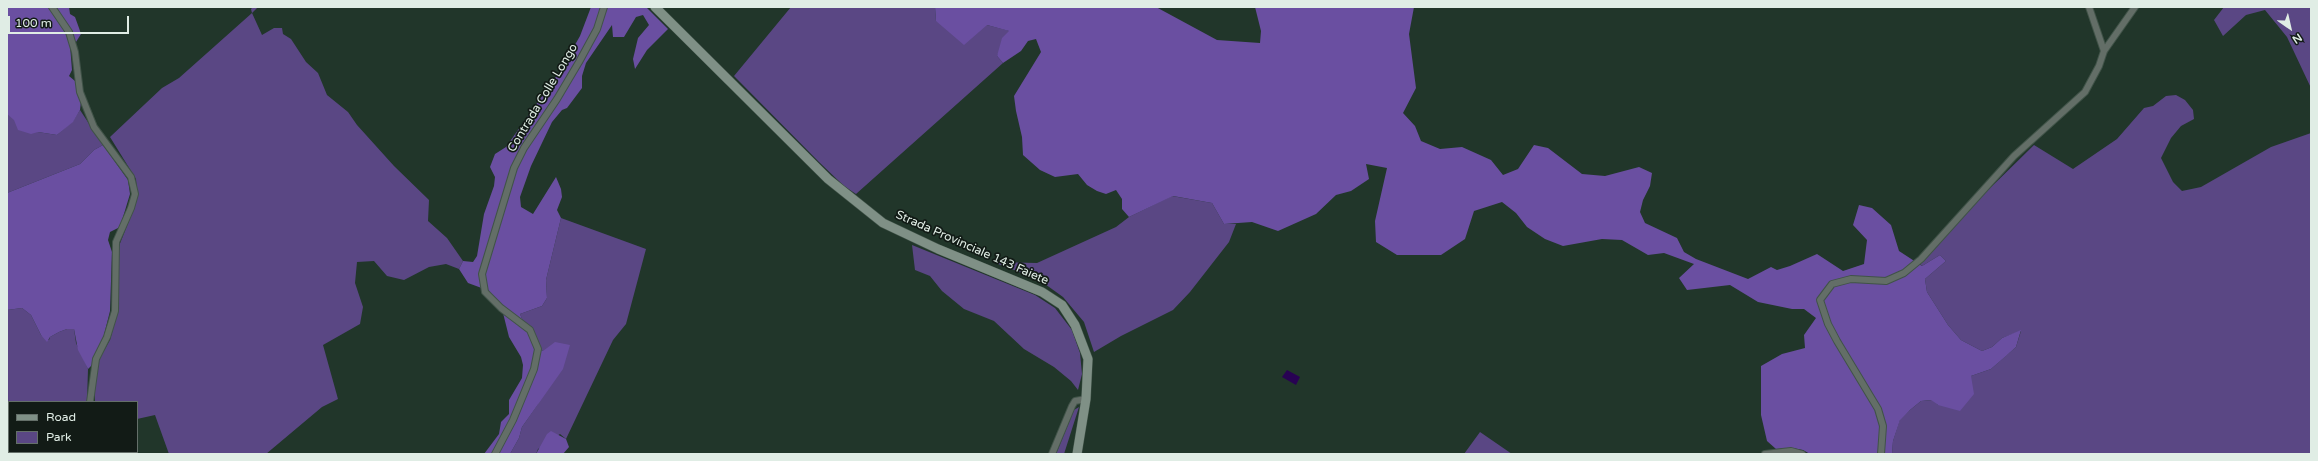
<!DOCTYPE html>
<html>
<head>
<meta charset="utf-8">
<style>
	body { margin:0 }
	#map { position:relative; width:2318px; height:461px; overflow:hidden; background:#21362a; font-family:"Varela Round",sans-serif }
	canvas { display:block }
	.frame { position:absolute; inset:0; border:8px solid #e0ede5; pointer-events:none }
	.legend { position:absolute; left:8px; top:401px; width:130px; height:52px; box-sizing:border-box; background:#121b16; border:1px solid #646f69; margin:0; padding:5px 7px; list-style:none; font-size:12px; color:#e0ede5 }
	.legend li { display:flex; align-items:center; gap:8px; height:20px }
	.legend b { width:20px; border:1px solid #646f69 }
	.north { position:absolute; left:2270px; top:8px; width:40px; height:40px; -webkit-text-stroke:3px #121b16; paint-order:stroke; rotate:146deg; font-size:11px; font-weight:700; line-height:16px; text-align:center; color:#e0ede5 }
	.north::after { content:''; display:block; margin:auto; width:14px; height:18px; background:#e0ede5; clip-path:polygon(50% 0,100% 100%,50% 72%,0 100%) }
	.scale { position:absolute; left:8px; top:16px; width:121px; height:18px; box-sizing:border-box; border:2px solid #e0ede5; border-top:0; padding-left:5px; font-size:12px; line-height:14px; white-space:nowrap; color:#e0ede5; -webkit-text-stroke:3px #121b16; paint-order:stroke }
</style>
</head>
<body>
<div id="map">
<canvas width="2318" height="461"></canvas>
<div class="frame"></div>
<ul class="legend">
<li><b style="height:5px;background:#7f9086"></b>Road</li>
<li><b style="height:11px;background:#5a4784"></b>Park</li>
</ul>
<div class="north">N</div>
<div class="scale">100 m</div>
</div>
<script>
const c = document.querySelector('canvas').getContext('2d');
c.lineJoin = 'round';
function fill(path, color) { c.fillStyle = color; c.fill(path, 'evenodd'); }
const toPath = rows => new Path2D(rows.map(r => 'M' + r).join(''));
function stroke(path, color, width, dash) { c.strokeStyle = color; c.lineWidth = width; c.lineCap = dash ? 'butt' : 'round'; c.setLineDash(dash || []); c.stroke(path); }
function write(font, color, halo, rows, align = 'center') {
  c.font = font + ' "Varela Round",sans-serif'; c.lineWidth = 3.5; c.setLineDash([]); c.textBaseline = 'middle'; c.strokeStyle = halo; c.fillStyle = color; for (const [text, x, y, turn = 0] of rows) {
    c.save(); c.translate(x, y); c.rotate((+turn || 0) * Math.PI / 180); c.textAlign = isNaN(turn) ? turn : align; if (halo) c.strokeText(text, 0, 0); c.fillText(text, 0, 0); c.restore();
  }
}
fill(toPath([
	[253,7,258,7,252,13,262,35,274,28,282,28,283,34,291,39,306,62,318,73,327,95,348,112,357,125,394,166,429,200,428,221,447,238,463,261,459,269,446,264,429,267,404,280,387,276,374,261,357,262,355,283,363,307,360,324,323,345,338,399,322,407,266,454,169,454,155,415,137,419,137,402,95,402,95,377,98,361,110,340,116,317,119,246,136,203,137,194,136,179,110,137,162,88,179,78,252,13,251,9],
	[791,7,935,7,936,21,987,25,1010,31,997,56,1003,63,856,194,844,186,819,162,734,76],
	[2224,7,2311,7,2311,88,2287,37,2265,10,2246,15,2223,36,2214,20],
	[2176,95,2185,100,2193,110,2194,119,2181,126,2171,138,2161,158,2173,182,2182,191,2201,187,2271,147,2311,133,2311,454,1892,454,1893,441,1900,419,1910,410,1921,401,1932,400,1938,405,1971,376,1991,369,2016,347,2021,331,2002,338,1992,347,1982,351,1961,340,1948,325,1927,292,1925,279,1946,261,1940,255,1922,266,1920,264,1978,200,2034,145,2073,169,2117,139,2144,108,2153,106,2166,96],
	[80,110,103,145,94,150,80,164,7,193,7,114,38,132,57,135,73,121],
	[1172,196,1212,203,1224,224,1236,224,1229,242,1190,292,1173,310,1121,336,1094,352,1084,322,1063,297,1038,279,993,262,1037,263,1116,227,1129,217],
	[561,218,646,249,626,324,613,340,566,439,560,434,538,449,536,454,510,454,519,438,522,427,538,404,543,351,533,345,520,314,542,306,547,298,546,280],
	[912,245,1035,295,1055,308,1072,330,1080,353,1082,374,1078,390,1071,381,1054,367,1024,349,994,321,964,309,942,291,930,276,915,270],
	[22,308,31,315,41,335,49,340,50,337,59,332,67,329,74,329,76,343,88,369,87,402,9,402,9,407,7,404,7,310],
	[1079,407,1064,454,1056,454,1074,410],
	[1480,432,1512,454,1464,454]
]), '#5a4784');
fill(toPath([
	[7,7,69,7,70,14,75,17,79,28,81,34,76,42,70,45,72,70,69,76,75,81,81,101,80,110,73,122,57,135,38,132,31,134,18,130,14,120,7,114],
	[591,7,646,7,668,29,647,50,635,69,633,59,638,38,649,25,643,15,636,17,624,37,613,37,612,25,586,63,582,76,582,88,567,108,562,110,552,122,531,166,520,197,521,207,533,214,556,177,561,189,562,197,557,210,561,218,546,280,547,298,542,306,520,314,533,345,543,351,555,342,570,345,563,369,522,427,519,438,510,454,484,454,499,434,501,422,509,414,509,400,522,378,523,365,521,357,509,337,503,313,487,290,468,283,459,269,463,261,473,262,477,256,484,214,494,186,495,177,490,167,495,154,506,147,560,71,580,36],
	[935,7,1156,7,1217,40,1260,43,1261,31,1255,7,1414,7,1409,34,1416,88,1403,113,1415,126,1421,141,1440,149,1462,147,1491,160,1503,175,1518,169,1534,145,1548,148,1582,174,1605,176,1639,167,1652,173,1650,186,1643,200,1640,212,1645,223,1677,238,1684,252,1696,259,1748,279,1771,267,1777,270,1790,266,1817,254,1843,271,1864,264,1867,240,1853,225,1859,205,1872,208,1891,225,1899,251,1922,266,1940,255,1946,261,1925,279,1927,292,1948,325,1961,340,1982,351,1992,347,2002,338,2021,330,2016,347,2006,356,1991,369,1971,376,1974,394,1960,411,1938,405,1931,400,1921,401,1910,410,1900,420,1893,441,1892,454,1810,454,1803,450,1792,448,1776,449,1767,441,1761,415,1761,366,1782,354,1805,348,1804,335,1816,318,1804,309,1792,309,1758,302,1730,285,1687,290,1679,278,1694,264,1664,253,1648,255,1622,240,1602,239,1563,246,1545,239,1527,227,1516,213,1502,202,1474,211,1465,239,1441,255,1397,255,1376,242,1375,221,1387,168,1366,164,1369,179,1351,191,1336,195,1316,214,1278,231,1252,222,1224,224,1212,203,1173,196,1129,217,1122,209,1122,199,1116,190,1106,194,1097,191,1087,185,1078,174,1055,177,1040,170,1023,155,1022,137,1016,111,1014,96,1041,52,1036,39,1028,41,1021,51,1003,63,997,56,1002,38,1009,31,987,25,964,45,936,21],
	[103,145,128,180,130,194,120,227,110,232,108,240,112,252,110,311,102,343,93,364,88,369,78,350,74,329,67,329,59,332,50,337,47,342,41,335,31,315,22,308,7,310,7,193,80,164,94,150],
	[551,431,566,439,569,447,563,454,536,454,547,434]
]), '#6a4fa1');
fill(toPath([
	[1287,370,1300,377,1296,385,1282,377]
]), '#280253');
const street = toPath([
	[52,7,69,32,75,52,80,92,94,127,131,177,135,194,131,208,116,242,115,311,107,337,96,359,90,402],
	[2089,7,2104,51],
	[77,454,77,452],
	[495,454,513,420,534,369,538,349,530,330,501,308,485,292,482,274,514,168,524,148,557,99,579,62,597,29,604,7],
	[1052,454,1072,406,1075,401,1086,399],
	[1765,454,1791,451,1802,454],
	[1881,454,1883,426,1878,409,1837,341,1828,324,1820,300,1832,284,1851,279,1886,281,1904,273,1921,259,2014,156,2085,92,2099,66,2104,51,2135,7]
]);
const secondary = toPath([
	[655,7,828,179,883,223,938,249,1042,292,1062,305,1075,325,1088,359,1086,399,1077,454]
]);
stroke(street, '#405348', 8);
stroke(secondary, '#405348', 10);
stroke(street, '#636e67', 6);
stroke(secondary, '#7f9086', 9);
write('12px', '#e0ede5', '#121b16', [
	["Contrada Colle Longo",543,98,-59],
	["Strada Provinciale 143 Faiete",972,248,24]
]);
</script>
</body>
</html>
